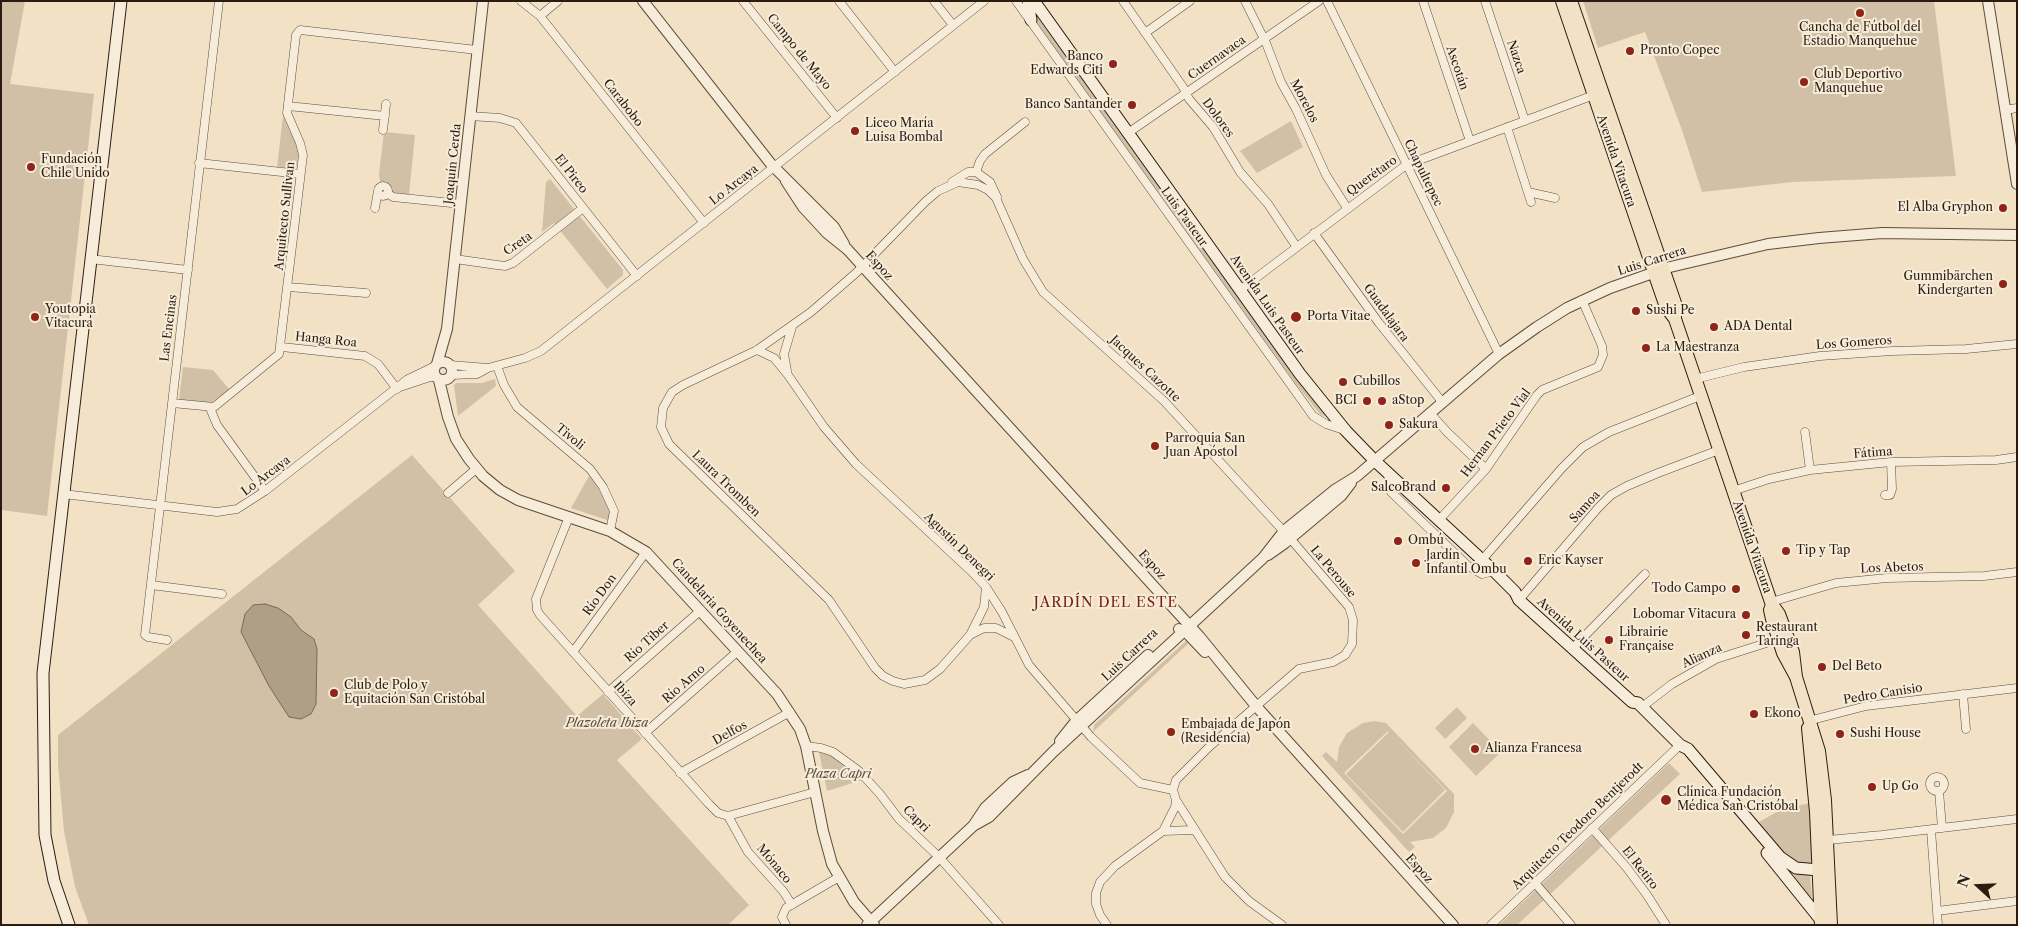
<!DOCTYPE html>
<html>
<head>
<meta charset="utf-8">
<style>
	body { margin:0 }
	#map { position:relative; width:2018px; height:926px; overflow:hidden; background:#f3e1c5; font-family:"Libre Caslon Text",serif }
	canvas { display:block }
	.frame { position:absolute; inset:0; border:2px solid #2b1c11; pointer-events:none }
	.north { position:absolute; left:1953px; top:861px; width:50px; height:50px; -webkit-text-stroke:4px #f7ecd9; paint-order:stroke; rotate:290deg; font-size:14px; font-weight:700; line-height:20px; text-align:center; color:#2b1c11 }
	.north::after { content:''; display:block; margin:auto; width:18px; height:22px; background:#2b1c11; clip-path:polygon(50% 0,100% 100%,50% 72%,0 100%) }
</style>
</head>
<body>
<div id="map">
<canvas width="2018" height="926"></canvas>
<div class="frame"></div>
<div class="north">N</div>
</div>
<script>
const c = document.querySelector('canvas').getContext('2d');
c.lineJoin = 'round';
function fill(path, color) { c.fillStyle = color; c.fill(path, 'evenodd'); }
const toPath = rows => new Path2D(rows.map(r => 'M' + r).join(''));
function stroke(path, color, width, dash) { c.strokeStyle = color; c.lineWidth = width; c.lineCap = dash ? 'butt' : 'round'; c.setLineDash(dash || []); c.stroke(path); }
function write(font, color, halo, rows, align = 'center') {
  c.font = font + ' "Libre Caslon Text",serif'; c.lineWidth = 4; c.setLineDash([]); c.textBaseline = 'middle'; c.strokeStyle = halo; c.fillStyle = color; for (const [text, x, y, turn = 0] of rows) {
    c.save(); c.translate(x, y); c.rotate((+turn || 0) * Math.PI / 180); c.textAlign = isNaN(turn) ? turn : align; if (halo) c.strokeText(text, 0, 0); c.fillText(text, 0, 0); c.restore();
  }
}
fill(toPath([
	[1,1,25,1,10,84,94,94,47,516,1,510],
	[1583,1,1934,1,1956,176,1793,182,1702,192,1682,130,1645,32,1598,48],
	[1033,11,1287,365,1327,417,1320,414,1296,384,1033,17],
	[283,116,299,151,296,169,277,167],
	[1291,121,1303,147,1257,173,1240,151],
	[384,132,415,135,409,195,392,192,387,185,380,182,379,174],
	[550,179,623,270,623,275,607,289,554,223,542,232,546,182],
	[183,367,213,370,230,390,209,404,179,400],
	[495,379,496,386,458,416,454,385,456,383,482,383],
	[412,455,515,571,478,605,577,716,603,694,642,739,617,760,749,905,728,925,89,925,75,887,64,831,58,765,58,735],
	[589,476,607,501,613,522,571,508],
	[1186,641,1190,642,1093,732,1094,725],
	[1457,707,1467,718,1445,739,1435,728],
	[1374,721,1386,723,1454,794,1454,812,1446,828,1433,838,1410,842,1415,847,1409,852,1322,756,1326,752,1337,762,1339,747,1347,733,1363,723],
	[1388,731,1447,791,1403,834,1344,773],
	[1473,723,1501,752,1476,776,1449,747],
	[1389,732,1445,790,1403,832,1346,774],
	[819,752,832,756,844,763,863,780,827,791],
	[1669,763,1680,774,1517,925,1499,925],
	[1810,803,1814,865,1803,865,1794,861,1787,856,1759,822,1782,809],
	[1793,872,1810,876,1812,896,1810,897,1792,873]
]), '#d1c0a6');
const water = toPath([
	[265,604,278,608,291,617,301,630,314,639,317,649,316,704,311,714,301,719,289,717,269,686,241,632,245,614,253,605,265,604]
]);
fill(water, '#af9e88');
stroke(water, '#7a6a58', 1);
const minor = toPath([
	[521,1,540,16,704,223],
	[743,1,837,118],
	[839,1,895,72],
	[934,1,953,25],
	[1016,1,1313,416,1326,424,1344,430],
	[1123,1,1183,87,1189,99,1213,127,1240,172,1268,204,1296,246],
	[1245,1,1266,43,1281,82,1296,109,1326,175,1347,208],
	[1327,1,1499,354],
	[1423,1,1470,141],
	[1485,1,1525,121],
	[540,16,558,1],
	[1145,33,1190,1],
	[288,106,385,116],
	[2005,110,2017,108],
	[470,116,500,118,516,123,637,276],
	[1507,127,1531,202],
	[383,130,386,104],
	[1128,133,1319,1],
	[199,163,300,174],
	[976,172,980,161,985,154,1025,122],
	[952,182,968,172,976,172,990,182,997,197],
	'378 191a5 5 0 1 1 10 0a5 5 0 1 1-10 0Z',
	[1528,192,1555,198],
	[387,193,393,197,461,204],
	[375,208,378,191],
	[1314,233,1379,323,1443,403],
	[90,259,188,270],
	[455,259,497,265,505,266,513,263,583,208],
	[288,287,366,293],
	[1240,290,1406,165,1594,95],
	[282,347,365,356,378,364,397,389],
	[757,350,774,358,788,375,824,427,856,464,973,573,986,587,1002,612,1029,665,1091,737,1140,783,1173,790],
	[450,365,488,368],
	[497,366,504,385,517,407,590,469,603,487,614,511,610,531],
	[787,371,784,354,792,327],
	[451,375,477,374,488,368,525,358,541,351,984,1],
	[1695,379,1744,367,1820,356,1892,351,1966,349,2017,344],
	[400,387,430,377,436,377],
	[172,403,214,407,279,354,303,155,300,143,287,113,296,35,300,30,477,50],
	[210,408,217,425,265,491],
	[1430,413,1448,433,1486,469],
	[1805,432,1810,470],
	[1389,473,1388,485,1391,492,1468,566,1482,574,1494,571],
	[1733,491,1769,479,1810,470,1891,462,1996,460,2017,457],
	[448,493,476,469],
	[63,494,217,512,237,509,265,491,408,379,435,366],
	[1885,495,1890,495,1892,489,1891,462],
	[569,517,536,599,537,610,540,615,709,804,718,813,728,816,815,792],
	[1439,520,1486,469,1537,395,1542,390,1598,367,1603,355,1602,346,1582,300],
	[1482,560,1562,468,1583,447,1609,432,1700,396],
	[151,585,222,594],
	[1519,600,1598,508,1611,495,1627,486,1658,473,1719,450],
	[1771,602,1836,583,1887,578,1984,576,2017,572],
	[971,633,984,607,986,587],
	[1014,637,996,628,984,628,970,635,940,669,925,680,904,684,893,681,883,676,875,668,829,600,669,444,661,427,663,408,672,392,683,385,757,350,811,312,856,273,926,201,938,191,958,182,978,185,988,190,996,198,1023,259,1043,292,1164,401,1288,536,1349,607,1353,620,1352,644,1345,655,1333,662,1299,669,1210,746,1176,780,1173,790,1176,800,1175,807,1163,831,1115,866,1100,882,1096,893,1096,904,1100,915,1107,925],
	[167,640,148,637,145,635,219,1],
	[1572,649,1645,574],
	[573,652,646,552],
	[608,692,701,610],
	[1963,694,1966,729],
	[1642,707,1672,684,1716,659,1779,639],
	[1808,721,1866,706,2017,688],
	[645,733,738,651],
	[806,746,821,748,833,752,859,771,880,794,899,819,939,857,999,925],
	[680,773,790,712],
	'1930 784a7 7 0 1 1 14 0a7 7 0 1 1-14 0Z',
	[1939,791,1942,828],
	[1176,800,1225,877,1249,901,1282,925],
	[728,816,748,852,783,891,792,905],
	[1592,828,1627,868,1647,895,1666,925],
	[1931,830,1938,925],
	[1163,831,1194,830],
	[1828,840,1882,835,2017,819],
	[1535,883,1571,925],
	[1937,911,2017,901],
	[786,925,782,917,786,908,839,877],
	[1491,925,1680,745]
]);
const tertiary = toPath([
	[643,1,771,164,834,227,844,244],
	[1988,1,2017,184],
	[786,181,803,207,827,233,847,249,1199,636,1256,706,1453,925],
	'434 371a9 9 0 1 1 18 0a9 9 0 1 1-18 0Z',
	[437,364,447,329,483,1],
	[439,380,448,417,456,439,469,459,483,476,500,490,518,500,610,531,646,552,777,694,800,729,806,746,823,831,832,864,854,902,874,925],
	[1268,555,1285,543,1341,496,1351,483],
	[1179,629,1186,632,1205,652],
	[1060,741,1076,721,1148,655],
	[973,826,989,817,1053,752,1263,558,1284,531,1336,489,1357,476,1499,354,1537,327,1567,308,1610,288,1670,267,1768,244,1819,238,1882,233,2017,235],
	[867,925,973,826,985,808,1013,782,1028,775]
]);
const secondary = toPath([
	[1028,1,1031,20],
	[1034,1,1300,374,1346,431,1375,461,1494,571,1515,592,1519,600,1632,702,1638,703,1680,745,1688,749,1780,857,1796,868,1819,870],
	[1767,853,1820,919],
	[69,925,54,881,45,835,43,673,121,1]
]);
const primary = toPath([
	[1562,1,1657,281,1666,307,1675,319,1756,558,1772,605,1770,610,1772,619,1783,653,1796,677],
	[1571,1,1675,303,1675,319],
	[1774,607,1779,614,1793,652,1796,677,1819,751,1825,800,1831,925],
	[1808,728,1816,812,1821,925]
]);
stroke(minor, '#5d4d3e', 9);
stroke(tertiary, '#5d4d3e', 12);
stroke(secondary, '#2b1c11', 13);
stroke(primary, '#2b1c11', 14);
stroke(minor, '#f7ecd9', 8);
stroke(tertiary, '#f7ecd9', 10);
stroke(secondary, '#f7ecd9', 11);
stroke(primary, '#f3e1c5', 12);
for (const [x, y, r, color] of [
	[1860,13,5,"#8f2418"],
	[1630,51,5,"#8f2418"],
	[1113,64,5,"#8f2418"],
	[1804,82,5,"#8f2418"],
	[1132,105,5,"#8f2418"],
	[855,131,5,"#8f2418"],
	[31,167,5,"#8f2418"],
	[2003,208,5,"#8f2418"],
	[2003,284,5,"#8f2418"],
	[1636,311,5,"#8f2418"],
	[35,317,5,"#8f2418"],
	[1296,317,6,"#8f2418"],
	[1714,327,5,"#8f2418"],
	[1646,348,5,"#8f2418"],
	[1343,382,5,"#8f2418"],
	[1367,401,5,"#8f2418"],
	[1382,401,5,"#8f2418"],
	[1389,425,5,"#8f2418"],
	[1155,446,5,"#8f2418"],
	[1446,488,5,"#8f2418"],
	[1398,541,5,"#8f2418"],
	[1786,551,5,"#8f2418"],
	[1528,561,5,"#8f2418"],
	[1416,563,5,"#8f2418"],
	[1736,589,5,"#8f2418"],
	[1746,615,5,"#8f2418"],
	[1746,635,5,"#8f2418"],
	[1609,640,5,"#8f2418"],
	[1822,667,5,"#8f2418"],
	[334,693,5,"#8f2418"],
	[1754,714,5,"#8f2418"],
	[1171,732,5,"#8f2418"],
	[1840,734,5,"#8f2418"],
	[1475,749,5,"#8f2418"],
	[1872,787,5,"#8f2418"],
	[1666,800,6,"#8f2418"]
]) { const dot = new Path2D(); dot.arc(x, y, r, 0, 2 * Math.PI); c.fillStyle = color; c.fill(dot); stroke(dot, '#f7ecd9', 2); }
write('12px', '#2b1c11', '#f7ecd9', [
	["Cancha de Fútbol del",1860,28,"center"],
	["Estadio Manquehue",1860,42,"center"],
	["Pronto Copec",1640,51],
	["Banco",1103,57,"right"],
	["Edwards Citi",1103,71,"right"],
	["Club Deportivo",1814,75],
	["Manquehue",1814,89],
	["Banco Santander",1122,105,"right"],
	["Liceo María",865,124],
	["Luisa Bombal",865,138],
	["Fundación",41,160],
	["Chile Unido",41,174],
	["El Alba Gryphon",1993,208,"right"],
	["Gummibärchen",1993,277,"right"],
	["Kindergarten",1993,291,"right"],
	["Youtopia",45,310],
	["Vitacura",45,324],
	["Sushi Pe",1646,311],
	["Porta Vitae",1307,317],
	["ADA Dental",1724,327],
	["La Maestranza",1656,348],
	["Cubillos",1353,382],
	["BCI",1357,401,"right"],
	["aStop",1392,401],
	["Sakura",1399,425],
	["Parroquia San",1165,439],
	["Juan Apóstol",1165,453],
	["SalcoBrand",1436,488,"right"],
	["Ombú",1408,541],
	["Tip y Tap",1796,551],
	["Jardín",1426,556],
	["Infantil Ombu",1426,570],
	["Eric Kayser",1538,561],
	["Todo Campo",1726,589,"right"],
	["Lobomar Vitacura",1736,615,"right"],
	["Restaurant",1756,628],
	["Taringa",1756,642],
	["Librairie",1619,633],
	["Française",1619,647],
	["Del Beto",1832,667],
	["Club de Polo y",344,686],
	["Equitación San Cristóbal",344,700],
	["Ekono",1764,714],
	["Embajada de Japón",1181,725],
	["(Residencia)",1181,739],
	["Sushi House",1850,734],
	["Alianza Francesa",1485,749],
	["Up Go",1882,787],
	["Clínica Fundación",1677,793],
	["Médica San Cristóbal",1677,807]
], 'left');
write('12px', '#2b1c11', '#f7ecd9', [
	["Campo de Mayo",799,52,51],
	["Nazca",1516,57,71],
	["Cuernavaca",1217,58,-35],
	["Ascotán",1457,68,71],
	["Morelos",1304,101,62],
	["Carabobo",623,103,52],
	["Dolores",1218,118,54],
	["Avenida Vitacura",1616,161,71],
	["Joaquín Cerda",453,164,-84],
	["Chapultepec",1423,173,64],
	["El Pireo",571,174,52],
	["Querétaro",1372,176,-36],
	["Lo Arcaya",734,185,-38],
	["Arquitecto Sullivan",285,216,-84],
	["Luis Pasteur",1184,217,54],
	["Creta",518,244,-35],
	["Luis Carrera",1652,261,-18],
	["Espoz",879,266,48],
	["Avenida Luis Pasteur",1267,305,55],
	["Guadalajara",1386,313,54],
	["Las Encinas",169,328,-83],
	["Hanga Roa",326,340,6],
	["Los Gomeros",1854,343,-4],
	["Jacques Cazotte",1145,369,43],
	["Hernan Prieto Vial",1496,433,-53],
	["Tivoli",570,437,39],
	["Fátima",1873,453,-4],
	["Lo Arcaya",266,476,-37],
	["Laura Tromben",726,484,44],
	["Samoa",1585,507,-48],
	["Agustín Denegri",959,547,44],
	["Avenida Vitacura",1752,547,71],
	["Espoz",1152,565,48],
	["Los Abetos",1892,568,-2],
	["La Perouse",1333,572,50],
	["Río Don",600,595,-54],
	["Candelaria Goyenechea",719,611,48],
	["Avenida Luis Pasteur",1583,640,42],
	["Río Tíber",647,642,-42],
	["Luis Carrera",1130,655,-43],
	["Alianza",1702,656,-25],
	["Río Arno",684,684,-41],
	["Ibiza",625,694,48],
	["Pedro Canisio",1883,694,-9],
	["Delfos",730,733,-29],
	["Capri",916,819,45],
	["Arquitecto Teodoro Bentjerodt",1578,826,-44],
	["Mónaco",774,864,50],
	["El Retiro",1640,868,52],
	["Espoz",1419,869,48]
]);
write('italic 12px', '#5d4d3e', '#f7ecd9', [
	["Plazoleta Ibiza",607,724],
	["Plaza Capri",838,775]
]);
c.letterSpacing = '1px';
write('14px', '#7a1f14', '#f7ecd9', [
	["JARDÍN DEL ESTE",1106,603]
]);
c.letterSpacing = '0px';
</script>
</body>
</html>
